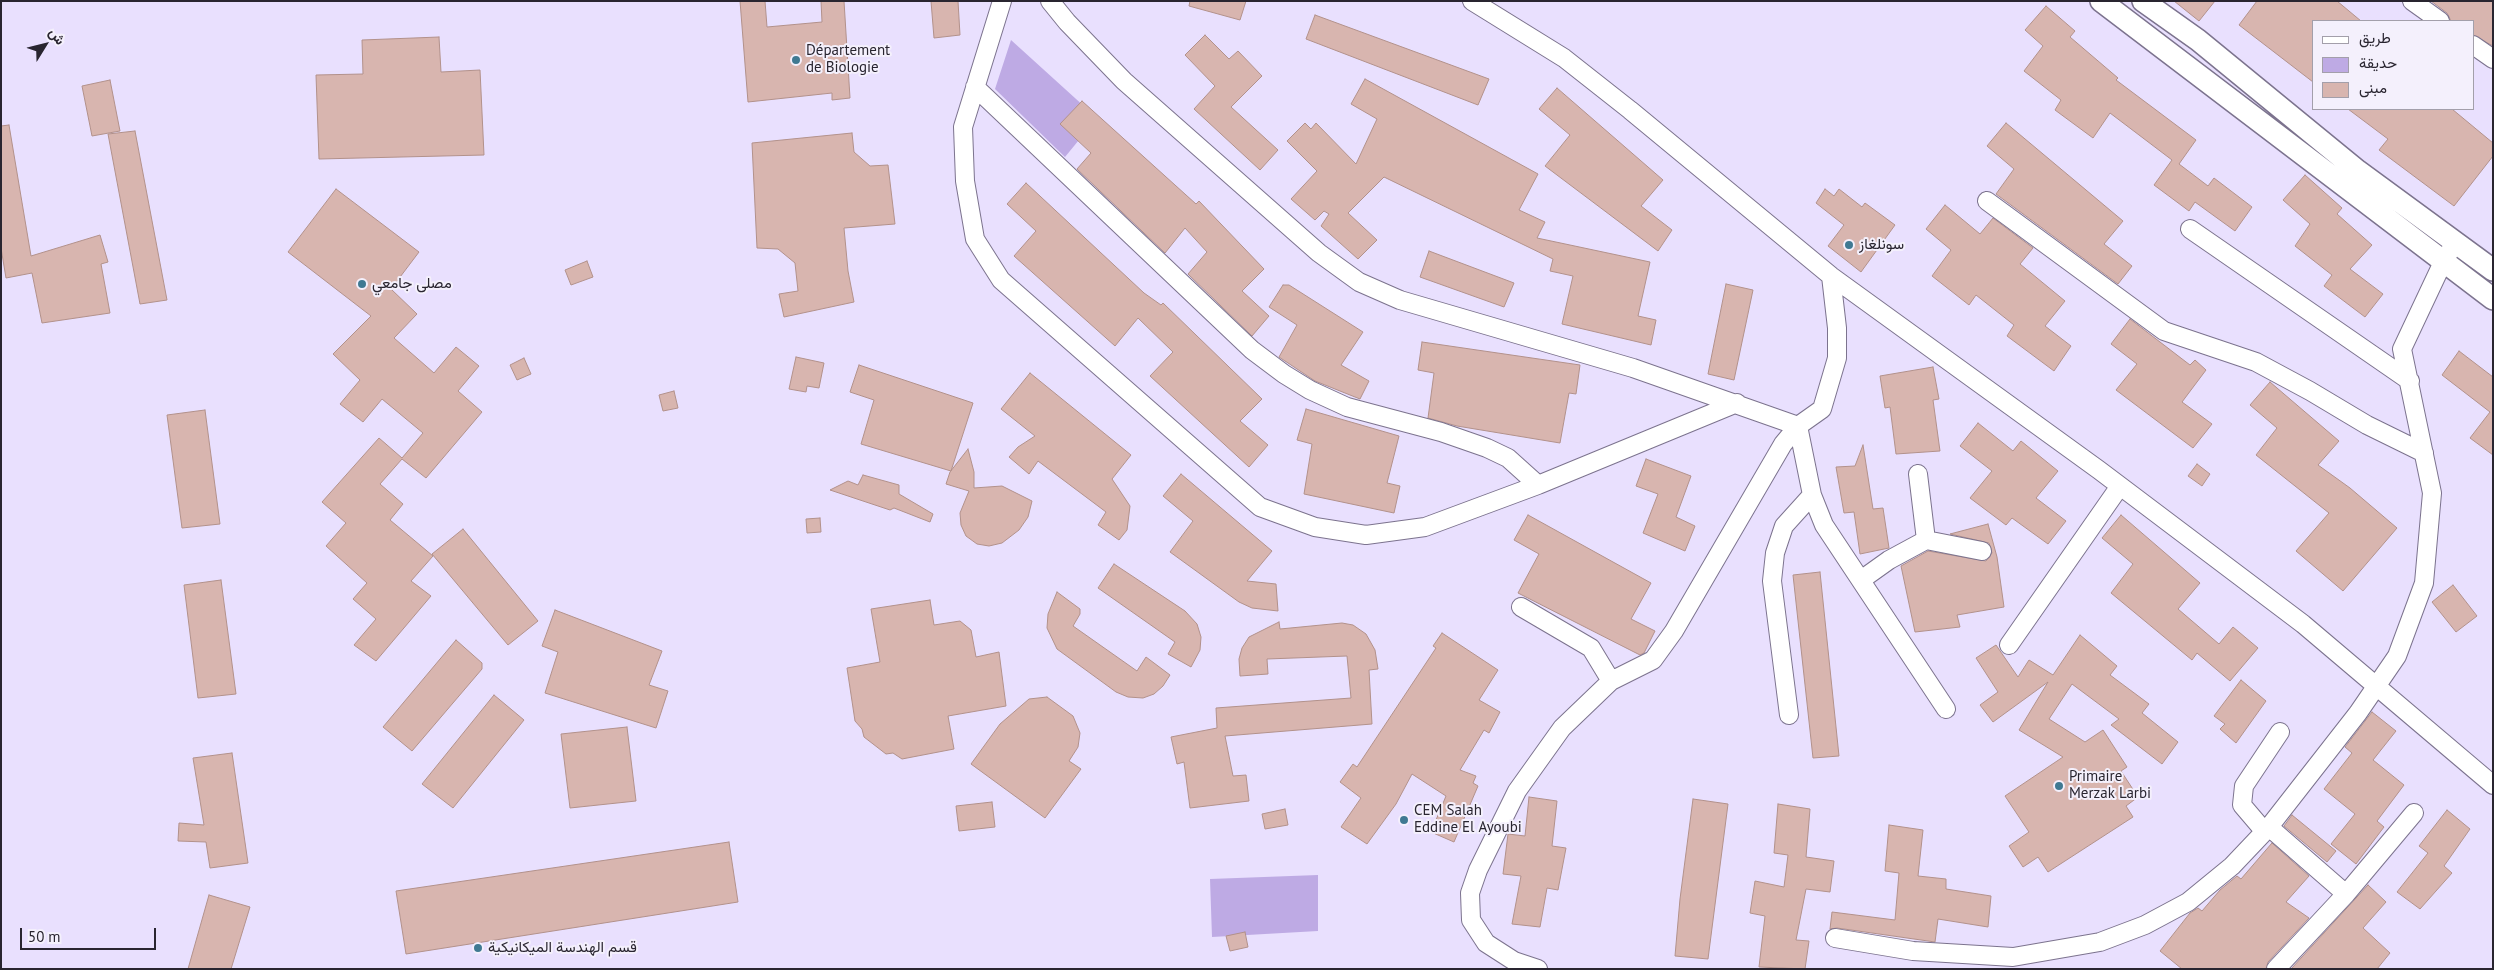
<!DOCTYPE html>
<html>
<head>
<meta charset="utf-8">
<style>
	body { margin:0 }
	#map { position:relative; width:2494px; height:970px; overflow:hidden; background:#e9e0fe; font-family:"PT Sans",Vazirmatn,sans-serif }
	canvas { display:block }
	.frame { position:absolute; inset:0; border:2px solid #292530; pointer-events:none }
	.legend { position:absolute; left:2312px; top:20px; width:162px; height:90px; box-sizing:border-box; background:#f4f0fc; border:1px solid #a39faa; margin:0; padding:6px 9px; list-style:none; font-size:15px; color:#292530 }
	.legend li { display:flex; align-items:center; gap:10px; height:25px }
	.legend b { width:25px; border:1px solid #a39faa }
	.north { position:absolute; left:20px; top:20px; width:50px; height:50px; -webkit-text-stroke:4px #f4f0fc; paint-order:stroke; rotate:54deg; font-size:14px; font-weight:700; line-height:20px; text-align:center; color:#292530 }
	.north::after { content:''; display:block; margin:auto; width:18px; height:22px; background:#292530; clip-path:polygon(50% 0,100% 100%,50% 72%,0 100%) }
	.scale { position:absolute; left:20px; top:928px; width:136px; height:22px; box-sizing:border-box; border:2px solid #292530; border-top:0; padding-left:6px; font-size:15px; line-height:18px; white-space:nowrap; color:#292530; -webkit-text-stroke:4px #f4f0fc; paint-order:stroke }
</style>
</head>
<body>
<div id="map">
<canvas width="2494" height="970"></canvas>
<div class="frame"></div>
<ul class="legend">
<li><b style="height:6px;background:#fff"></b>طريق</li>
<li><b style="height:14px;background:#beaae4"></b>حديقة</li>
<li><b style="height:14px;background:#d8b5af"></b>مبنى</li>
</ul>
<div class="north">ش</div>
<div class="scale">50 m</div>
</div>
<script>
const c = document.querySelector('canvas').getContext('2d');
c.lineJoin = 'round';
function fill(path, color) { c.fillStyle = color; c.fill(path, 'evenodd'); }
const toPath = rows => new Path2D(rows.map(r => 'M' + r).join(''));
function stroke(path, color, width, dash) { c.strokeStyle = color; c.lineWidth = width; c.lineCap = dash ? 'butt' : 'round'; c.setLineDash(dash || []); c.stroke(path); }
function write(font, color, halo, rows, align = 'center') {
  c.font = font + ' "PT Sans",Vazirmatn,sans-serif'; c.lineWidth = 4; c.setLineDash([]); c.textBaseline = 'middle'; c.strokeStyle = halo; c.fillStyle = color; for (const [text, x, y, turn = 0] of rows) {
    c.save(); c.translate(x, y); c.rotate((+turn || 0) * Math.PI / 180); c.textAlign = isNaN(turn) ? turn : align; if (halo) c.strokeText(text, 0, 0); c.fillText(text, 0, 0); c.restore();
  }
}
fill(toPath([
	[1011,40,1097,118,1065,157,995,89],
	[1318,875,1318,931,1212,937,1210,879]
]), '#beaae4');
const building = toPath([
	[740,1,765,1,767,27,822,22,821,1,844,1,850,98,832,100,832,93,748,102,740,1],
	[931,1,958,1,960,35,934,38,931,1],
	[1190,1,1246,1,1240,20,1189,6,1190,1],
	[2174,1,2215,1,2199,21,2174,1],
	[2257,1,2337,1,2361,21,2313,21,2313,82,2239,25,2257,1],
	[2431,1,2493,1,2493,46,2473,35,2473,21,2451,21,2447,13,2431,1],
	[2046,6,2075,31,2070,37,2118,78,2116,80,2196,140,2179,164,2208,186,2214,178,2252,207,2235,231,2195,202,2189,211,2154,185,2172,160,2110,113,2093,138,2055,110,2061,100,2024,71,2043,46,2025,30,2046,6],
	[1315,15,1489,79,1478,105,1306,39,1315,15],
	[1205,35,1229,59,1238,51,1262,76,1231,107,1278,150,1260,170,1194,109,1215,86,1185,55,1205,35],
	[439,37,441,72,480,70,484,155,319,159,316,75,363,74,362,40,439,37],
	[1365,79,1538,174,1519,210,1545,222,1537,238,1650,262,1638,316,1656,320,1651,345,1562,324,1573,276,1550,271,1553,259,1384,177,1348,213,1377,240,1358,259,1321,226,1329,214,1324,211,1315,220,1291,199,1317,171,1287,141,1305,123,1311,129,1316,123,1356,164,1377,119,1351,104,1365,79],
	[110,80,120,131,92,136,82,86,110,80],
	[1557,88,1663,180,1641,206,1672,230,1658,251,1545,166,1570,135,1539,109,1557,88],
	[1082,101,1196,204,1199,201,1264,269,1242,291,1269,316,1252,336,1188,274,1207,252,1185,228,1165,253,1077,169,1091,153,1060,124,1082,101],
	[2348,109,2452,109,2493,143,2493,156,2454,206,2379,150,2388,139,2348,109],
	[2006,123,2123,221,2104,244,2132,266,2118,284,1996,194,2014,169,1987,146,2006,123],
	[9,125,31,256,100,235,108,262,101,264,110,313,42,323,32,273,6,278,1,248,1,126,9,125],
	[135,131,167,300,140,304,108,134,135,131],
	[852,133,854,152,870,166,888,165,895,224,844,228,848,271,854,302,784,317,779,294,798,291,795,263,778,249,757,248,752,143,852,133],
	[2305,175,2342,208,2337,214,2372,245,2350,269,2383,294,2365,317,2324,286,2332,275,2295,246,2310,224,2283,200,2305,175],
	[1026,183,1144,293,1161,305,1163,303,1262,399,1240,421,1268,445,1249,467,1150,376,1173,352,1138,318,1115,346,1014,256,1036,231,1007,204,1026,183],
	[336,189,419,252,391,289,417,314,394,338,434,373,456,347,479,366,458,391,482,412,426,478,402,459,380,484,403,504,390,520,433,556,411,581,431,596,376,661,354,645,376,619,353,599,367,583,326,546,346,523,322,502,379,438,402,458,423,433,382,399,363,422,340,404,360,380,333,354,371,316,288,252,336,189],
	[1825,189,1834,196,1839,189,1862,207,1865,203,1895,225,1861,272,1828,246,1844,225,1816,203,1825,189],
	[1945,205,1980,234,1993,218,2033,248,2020,264,2065,301,2045,326,2071,346,2054,371,2007,336,2014,325,1976,295,1969,305,1932,276,1951,250,1926,229,1945,205],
	[1429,251,1514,283,1504,307,1420,277,1429,251],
	[587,261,593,277,571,285,565,270,587,261],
	[1726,284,1753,290,1734,380,1708,374,1726,284],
	[1283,285,1289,285,1363,332,1341,365,1369,381,1360,399,1315,381,1279,357,1297,325,1269,307,1283,285],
	[2130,319,2190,365,2195,360,2206,370,2182,402,2212,424,2193,448,2116,390,2137,364,2111,344,2130,319],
	[1422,342,1580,365,1576,394,1569,393,1560,443,1457,426,1428,418,1434,373,1418,370,1422,342],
	[2459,351,2493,377,2493,455,2470,438,2490,412,2442,375,2459,351],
	[796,357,824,363,819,388,807,386,806,392,789,389,796,357],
	[524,358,531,374,517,380,510,365,524,358],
	[859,365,973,403,951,471,861,444,874,400,850,392,859,365],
	[1933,367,1939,399,1933,400,1940,451,1896,454,1890,407,1885,408,1880,376,1933,367],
	[1030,373,1131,455,1112,479,1130,506,1127,530,1119,540,1098,525,1106,512,1038,461,1029,474,1009,457,1018,447,1035,436,1001,409,1030,373],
	[2270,382,2339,441,2318,465,2350,488,2397,528,2343,591,2296,551,2329,513,2256,455,2277,428,2250,405,2270,382],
	[674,391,678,408,663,411,659,395,674,391],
	[1306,409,1399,436,1387,483,1400,486,1394,513,1304,494,1312,444,1297,440,1306,409],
	[205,410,220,524,182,528,167,415,205,410],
	[1978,423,2013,451,2021,441,2058,471,2036,498,2066,521,2048,544,2012,518,2006,525,1970,498,1992,471,1960,446,1978,423],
	[1863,445,1873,509,1883,508,1889,548,1860,554,1854,512,1844,513,1836,467,1855,466,1863,445],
	[968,449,974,472,974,488,1002,486,1032,501,1028,517,1019,530,1002,543,989,546,977,544,966,536,961,525,960,513,969,491,946,484,950,472,968,449],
	[1646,459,1691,476,1676,517,1695,526,1685,551,1643,533,1658,494,1636,486,1646,459],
	[2197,464,2210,474,2202,486,2188,476,2197,464],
	[1181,474,1272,551,1247,581,1276,584,1278,611,1252,608,1239,602,1170,552,1193,521,1163,496,1181,474],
	[863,475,899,485,899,494,933,514,930,522,894,508,890,510,830,490,848,481,858,485,863,475],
	[1528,515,1651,583,1631,619,1655,631,1644,653,1640,655,1518,593,1539,554,1514,540,1528,515],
	[2121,515,2200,583,2178,609,2219,644,2233,627,2258,648,2230,681,2197,653,2192,660,2111,593,2133,564,2102,538,2121,515],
	[820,518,821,532,807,533,806,519,820,518],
	[1988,524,1997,557,2004,607,1957,615,1960,627,1915,632,1901,566,1928,551,1986,561,1992,553,1989,543,1950,534,1988,524],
	[463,529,538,621,508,645,432,554,463,529],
	[1114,564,1185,611,1197,624,1201,637,1200,650,1191,667,1168,654,1175,642,1098,588,1114,564],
	[1820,572,1839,756,1813,758,1793,575,1820,572],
	[221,580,236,694,198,698,184,585,221,580],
	[2453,585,2477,616,2456,632,2432,602,2453,585],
	[1057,592,1080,609,1080,614,1073,626,1137,671,1146,657,1170,675,1163,686,1154,694,1143,698,1128,697,1116,692,1057,649,1047,628,1048,614,1057,592],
	[930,600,934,625,960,621,971,630,976,657,999,652,1006,706,948,716,954,749,902,759,893,753,886,754,864,737,862,729,855,721,847,668,880,662,871,609,930,600],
	[555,610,662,651,649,685,668,691,656,728,545,693,558,652,542,646,555,610],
	[1279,622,1280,629,1342,623,1353,625,1366,634,1375,650,1378,669,1369,670,1372,724,1225,736,1233,776,1246,775,1249,801,1190,808,1184,762,1177,764,1171,737,1217,728,1216,708,1351,698,1347,656,1267,659,1268,674,1240,676,1239,659,1242,648,1249,637,1279,622],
	[1442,633,1498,670,1479,700,1500,712,1489,733,1484,730,1460,770,1476,776,1473,783,1478,786,1454,842,1431,832,1446,796,1412,774,1396,804,1367,844,1341,827,1361,798,1340,782,1353,764,1357,767,1436,648,1433,646,1442,633],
	[2080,635,2117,666,2110,675,2149,704,2142,713,2178,742,2162,764,2111,725,2119,719,2072,684,2049,719,2085,742,2103,730,2127,767,2121,771,2138,797,2126,806,2133,817,2048,872,2038,857,2023,867,2009,846,2029,832,2005,796,2063,757,2019,730,2048,682,1993,722,1980,705,1998,692,1976,658,1996,645,2018,677,2029,660,2053,675,2080,635],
	[456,640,482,663,482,669,412,751,383,727,456,640],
	[2241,680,2266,701,2236,743,2220,729,2225,724,2214,716,2241,680],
	[494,695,524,720,453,808,422,784,494,695],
	[1047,697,1073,716,1080,733,1078,747,1069,761,1081,769,1045,818,971,764,1000,724,1029,699,1047,697],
	[2372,712,2396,731,2373,760,2404,785,2377,821,2384,827,2356,864,2331,844,2355,814,2324,789,2352,753,2345,747,2372,712],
	[627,727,636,801,570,808,561,734,627,727],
	[232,753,248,863,210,868,206,842,178,841,179,823,204,825,193,758,232,753],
	[1529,797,1557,801,1552,846,1566,848,1558,890,1547,888,1540,927,1512,924,1521,876,1503,874,1508,834,1525,836,1529,797],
	[1693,799,1728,804,1708,959,1675,956,1680,899,1693,799],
	[992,802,995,827,959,831,956,806,992,802],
	[1778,804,1810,809,1806,857,1834,861,1830,892,1806,889,1796,940,1809,941,1805,969,1759,967,1765,916,1750,913,1755,881,1784,887,1788,855,1774,853,1778,804],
	[1285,809,1288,825,1265,829,1262,814,1285,809],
	[2447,810,2470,829,2444,866,2452,873,2420,909,2397,892,2428,853,2419,846,2447,810],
	[2292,815,2336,851,2327,862,2284,826,2292,815],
	[1889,825,1923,830,1918,876,1946,879,1946,889,1991,896,1988,927,1938,919,1935,942,1837,928,1830,929,1832,912,1895,920,1899,873,1885,871,1889,825],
	[729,842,738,902,406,954,396,891,729,842],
	[2272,843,2309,876,2286,902,2309,918,2268,962,2266,969,2182,969,2160,951,2190,913,2198,908,2202,911,2220,890,2237,876,2241,879,2272,843],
	[2368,885,2386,902,2363,928,2390,953,2377,969,2291,969,2368,885],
	[209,895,250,907,231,969,188,969,209,895],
	[1245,932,1248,947,1230,951,1226,936,1245,932]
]);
fill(building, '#d8b5af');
stroke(building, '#b2918b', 1);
const minor = toPath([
	[1002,1,963,127,965,181,975,239,1001,280,1260,507,1315,527,1366,535,1425,527,1538,485,1737,403],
	[1050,1,1067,22,1124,81,1319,253,1359,282,1400,300,1633,368,1798,426,1822,409,1837,358,1837,328,1831,276],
	[1472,1,1564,58,1630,110,1831,276,2099,470,2303,624,2493,785],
	[2412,1,2440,21],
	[2473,45,2493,59],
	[975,87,1252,350,1284,374,1310,390,1347,407,1441,432,1487,448,1508,458,1538,485],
	[1987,201,2164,331,2256,362,2310,391,2367,425,2424,453],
	[2190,229,2410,381],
	[1798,426,1812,495,1824,525,1946,709],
	[1918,474,1926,540],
	[1861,580,1889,560,1926,540,1982,551],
	[1521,607,1591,648,1611,681],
	[2009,645,2120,486],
	[1789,715,1772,581,1775,553,1784,526,1812,495],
	[2269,827,2346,894,2414,813],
	[2265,832,2242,805,2244,786,2280,732],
	[1835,938,1913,951,2013,957,2100,942,2145,925,2188,902,2232,866,2269,827,2358,713,2397,656,2424,583,2432,493,2402,349,2443,262,2455,243],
	[1538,969,1514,961,1486,943,1471,920,1470,893,1478,870,1517,791,1562,728,1611,681,1653,660,1674,631,1783,444,1798,426],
	[2276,969,2346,894]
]);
const tertiary = toPath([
	[2101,1,2493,299],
	[2143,1,2198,40,2358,171,2493,270]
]);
stroke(minor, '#7c738e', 20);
stroke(tertiary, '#7c738e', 24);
stroke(minor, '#fff', 18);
stroke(tertiary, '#fff', 21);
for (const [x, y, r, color] of [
	[796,60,5,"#3f7992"],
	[1849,245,5,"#3f7992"],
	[362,284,5,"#3f7992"],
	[2059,786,5,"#3f7992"],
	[1404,820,5,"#3f7992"],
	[478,948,5,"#3f7992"]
]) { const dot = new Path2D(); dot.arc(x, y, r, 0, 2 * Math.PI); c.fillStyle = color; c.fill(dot); stroke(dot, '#f4f0fc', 2); }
write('15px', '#292530', '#f4f0fc', [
	["Département",806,51],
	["de Biologie",806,68],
	["سونلغاز",1859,245],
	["مصلى جامعي",372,284],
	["Primaire",2069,777],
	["Merzak Larbi",2069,794],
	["CEM Salah",1414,811],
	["Eddine El Ayoubi",1414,828],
	["قسم الهندسة الميكانيكية",488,948]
], 'left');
</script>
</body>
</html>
